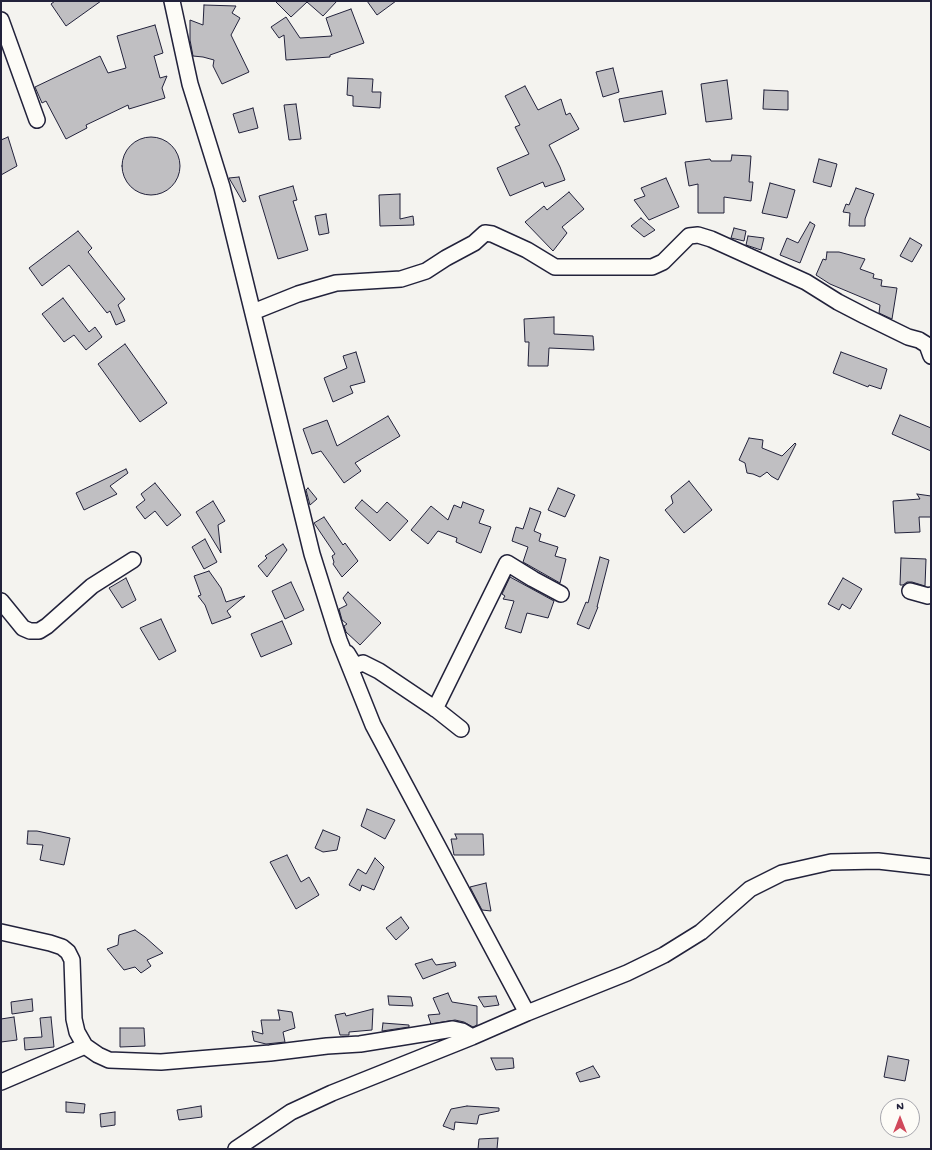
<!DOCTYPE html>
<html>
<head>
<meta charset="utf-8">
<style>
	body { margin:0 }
	#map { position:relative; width:932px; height:1150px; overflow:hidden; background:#f4f3ef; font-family:"Gochi Hand",sans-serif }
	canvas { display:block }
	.frame { position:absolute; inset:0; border:2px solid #22223b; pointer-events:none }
	.north { position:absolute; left:880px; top:1098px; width:40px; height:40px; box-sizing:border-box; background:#fdfcf7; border:1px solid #a5a5ac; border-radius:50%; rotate:0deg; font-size:11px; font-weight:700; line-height:16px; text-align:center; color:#22223b }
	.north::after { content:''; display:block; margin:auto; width:14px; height:18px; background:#d1495b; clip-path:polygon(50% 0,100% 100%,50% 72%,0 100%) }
</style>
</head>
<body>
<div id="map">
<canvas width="932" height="1150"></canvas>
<div class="frame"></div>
<div class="north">N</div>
</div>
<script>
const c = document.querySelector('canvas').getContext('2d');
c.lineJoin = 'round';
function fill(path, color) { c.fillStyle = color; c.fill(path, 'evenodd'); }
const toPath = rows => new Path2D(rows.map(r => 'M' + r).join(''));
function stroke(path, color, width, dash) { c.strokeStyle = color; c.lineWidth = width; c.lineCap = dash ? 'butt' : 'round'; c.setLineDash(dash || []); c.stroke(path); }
const building = toPath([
	[55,1,101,1,66,26,51,4,55,1],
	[275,1,337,1,323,16,307,2,291,17,275,1],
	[367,1,396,1,377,15,367,1],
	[204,5,236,6,232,13,240,18,231,35,249,72,222,84,213,66,214,60,203,57,193,56,190,40,190,20,203,25,204,5],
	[351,9,364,43,330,55,330,57,286,60,284,35,279,38,271,27,286,17,300,38,332,36,326,18,351,9],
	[155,25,163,53,154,56,160,78,167,76,162,88,165,98,129,109,128,105,86,125,87,128,66,139,46,101,42,103,35,87,100,56,108,73,126,68,117,36,155,25],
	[613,68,619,92,603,97,596,72,613,68],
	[348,78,373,79,372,92,381,92,380,108,353,106,353,96,347,95,348,78],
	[727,80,732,119,706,122,701,84,727,80],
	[525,86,538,110,561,99,566,115,570,113,579,129,549,145,560,167,565,180,545,187,543,182,510,196,497,168,529,154,515,127,520,125,505,96,525,86],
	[764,90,788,91,788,110,763,109,764,90],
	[662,91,666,114,624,122,619,99,662,91],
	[296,104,301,139,289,140,284,105,296,104],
	[253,108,258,128,239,133,233,114,253,108],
	[8,137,17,166,1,175,1,140,8,137],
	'122 166a29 29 0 1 1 58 0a29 29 0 1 1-58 0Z',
	[732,155,751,156,749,182,753,182,751,201,724,197,724,213,698,213,698,184,689,186,685,162,710,159,711,161,731,161,732,155],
	[819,159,837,164,831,187,813,182,819,159],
	[239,177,246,201,243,202,229,178,239,177],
	[666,178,679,207,649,220,634,200,645,196,641,188,666,178],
	[770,183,795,190,787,218,762,213,770,183],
	[293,186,297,200,293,201,308,250,278,259,259,196,293,186],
	[856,188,874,194,865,219,865,226,849,226,850,213,843,212,846,204,849,205,856,188],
	[569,192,584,209,562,227,567,233,553,251,525,222,544,206,547,210,569,192],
	[400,194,400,219,413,216,414,225,380,226,379,195,400,194],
	[326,214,329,233,319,235,315,216,326,214],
	[641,218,655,230,644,237,631,226,641,218],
	[810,222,815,225,800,263,780,255,787,238,798,243,810,222],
	[734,228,746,231,744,241,731,238,734,228],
	[78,231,92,248,88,252,125,299,118,305,125,321,116,325,110,311,107,313,69,265,42,286,29,268,78,231],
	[748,236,764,238,761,250,746,245,748,236],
	[910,238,922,245,912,262,900,256,910,238],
	[827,252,839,252,865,259,860,269,874,274,873,278,882,280,881,286,897,288,892,319,879,313,880,305,830,284,816,275,823,259,826,260,827,252],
	[63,298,89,332,95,327,102,337,86,350,74,335,64,342,42,314,63,298],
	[554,317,554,334,593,336,594,350,549,348,548,366,528,366,529,342,525,342,524,319,554,317],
	[125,344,167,403,140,422,98,364,125,344],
	[356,352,365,382,350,386,353,393,333,402,324,378,347,368,343,356,356,352],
	[841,352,887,369,881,389,869,385,868,387,833,373,841,352],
	[900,415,931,428,931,451,892,434,900,415],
	[388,416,400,436,355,463,361,471,344,483,321,451,312,454,303,429,327,420,337,446,388,416],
	[749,438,763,440,762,448,782,456,795,443,796,444,778,480,771,476,767,472,760,477,753,474,747,473,745,463,739,460,749,438],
	[126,469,128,473,110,486,117,494,84,510,76,493,126,469],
	[689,481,712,510,684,533,665,510,673,503,671,496,689,481],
	[155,483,181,515,167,526,155,511,145,519,136,507,145,500,141,494,155,483],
	[308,488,317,499,310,505,306,490,308,488],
	[558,488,575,495,565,517,548,510,558,488],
	[917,494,931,496,931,517,919,517,920,532,895,533,893,501,920,499,917,494],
	[362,500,377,513,387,502,408,521,390,541,355,508,362,500],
	[213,501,225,521,218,525,221,553,196,512,213,501],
	[463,502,484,510,479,523,491,527,481,553,456,542,457,538,438,531,428,544,411,530,431,506,448,520,454,505,461,508,463,502],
	[530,508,541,512,534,531,541,534,539,541,558,547,555,556,566,559,560,583,523,562,528,547,512,541,516,527,523,529,530,508],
	[324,517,343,545,345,543,358,561,342,577,333,564,334,562,332,556,335,554,314,523,324,517],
	[205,539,217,562,204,569,192,547,205,539],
	[283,544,287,550,267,577,258,566,267,558,265,556,283,544],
	[600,557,609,560,597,607,598,607,589,629,577,624,586,602,588,603,600,557],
	[901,558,926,559,925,586,912,582,907,582,903,585,900,585,901,558],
	[209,571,221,588,226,602,245,596,227,611,231,617,212,624,205,605,198,596,201,595,194,576,209,571],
	[510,577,554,601,548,618,527,613,521,633,505,628,514,601,503,599,505,596,502,594,510,577],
	[126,578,136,600,122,608,109,588,126,578],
	[843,578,862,589,850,609,842,604,839,610,828,604,843,578],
	[291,582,304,610,285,619,272,591,291,582],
	[348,592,381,623,360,645,346,632,344,626,347,624,342,620,339,609,347,605,343,598,348,592],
	[161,619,176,651,159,660,140,628,161,619],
	[282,621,292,644,261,657,251,634,282,621],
	[367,809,395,820,385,839,361,826,367,809],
	[323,830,340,837,337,850,323,852,315,848,323,830],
	[28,831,37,831,70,838,64,865,40,860,43,845,27,844,28,831],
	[455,834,483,834,484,855,454,855,451,839,457,839,455,834],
	[287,855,301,882,309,877,319,895,296,909,270,862,287,855],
	[375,858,384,867,374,890,362,885,360,891,349,885,358,869,366,874,375,858],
	[486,883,491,911,482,910,470,887,486,883],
	[401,917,409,928,396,940,386,928,401,917],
	[135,930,145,937,163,953,147,960,151,966,141,973,135,967,124,970,107,949,118,945,119,935,135,930],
	[432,959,436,965,455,962,456,966,423,979,415,964,432,959],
	[448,993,452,1002,477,1006,477,1025,473,1027,464,1022,455,1020,431,1024,428,1015,440,1014,433,998,448,993],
	[388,996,411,997,413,1006,389,1005,388,996],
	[496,996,499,1005,484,1007,478,997,496,996],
	[32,999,33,1011,12,1014,11,1002,32,999],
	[373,1009,372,1030,349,1032,349,1035,340,1035,335,1015,345,1013,346,1016,373,1009],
	[278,1010,292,1012,295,1028,283,1032,285,1042,266,1044,254,1041,252,1031,263,1034,261,1020,280,1020,278,1010],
	[14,1017,17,1040,1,1042,1,1019,14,1017],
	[51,1017,54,1047,25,1050,24,1038,42,1037,40,1018,51,1017],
	[383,1023,409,1025,409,1027,382,1031,383,1023],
	[120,1028,144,1028,145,1046,120,1047,120,1028],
	[888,1056,909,1060,905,1081,884,1077,888,1056],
	[491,1058,513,1058,514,1068,496,1070,491,1058],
	[593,1066,600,1077,580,1082,576,1073,593,1066],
	[66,1102,85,1104,84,1113,66,1112,66,1102],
	[201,1106,202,1117,179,1120,177,1110,201,1106],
	[467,1106,499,1108,499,1111,479,1115,477,1124,455,1122,454,1130,443,1126,451,1109,467,1106],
	[115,1112,115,1125,101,1127,100,1114,115,1112],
	[498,1138,497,1149,478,1149,479,1139,498,1138]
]);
fill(building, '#c0bfc2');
stroke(building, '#22223b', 1);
const minor = toPath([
	[172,1,190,84,222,187,312,554,339,640,373,725,527,1013],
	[1,20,37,120],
	[253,312,298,294,336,283,401,279,426,271,446,258,474,243,485,233,492,234,527,250,555,267,652,267,663,262,689,236,698,235,711,239,806,282,838,302,865,316,908,337,919,340,927,345,931,356],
	[910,591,928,596,931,595],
	[1,601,23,628,30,631,39,631,47,626,92,586,133,560],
	[347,653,355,666,363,663,379,671,437,710,461,729],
	[435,709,507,563,533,579,561,594],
	[1,932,50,943,62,947,68,952,72,960,74,1019,77,1032,85,1046,98,1055,109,1060,161,1062,270,1053,327,1046,360,1044,453,1029,462,1031,472,1037],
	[1,1082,85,1046],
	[236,1149,291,1112,332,1093,472,1037,527,1013,627,973,664,955,701,932,750,889,782,873,831,862,878,861,931,867]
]);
stroke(minor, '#22223b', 18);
stroke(minor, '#fdfcf7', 15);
</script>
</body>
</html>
